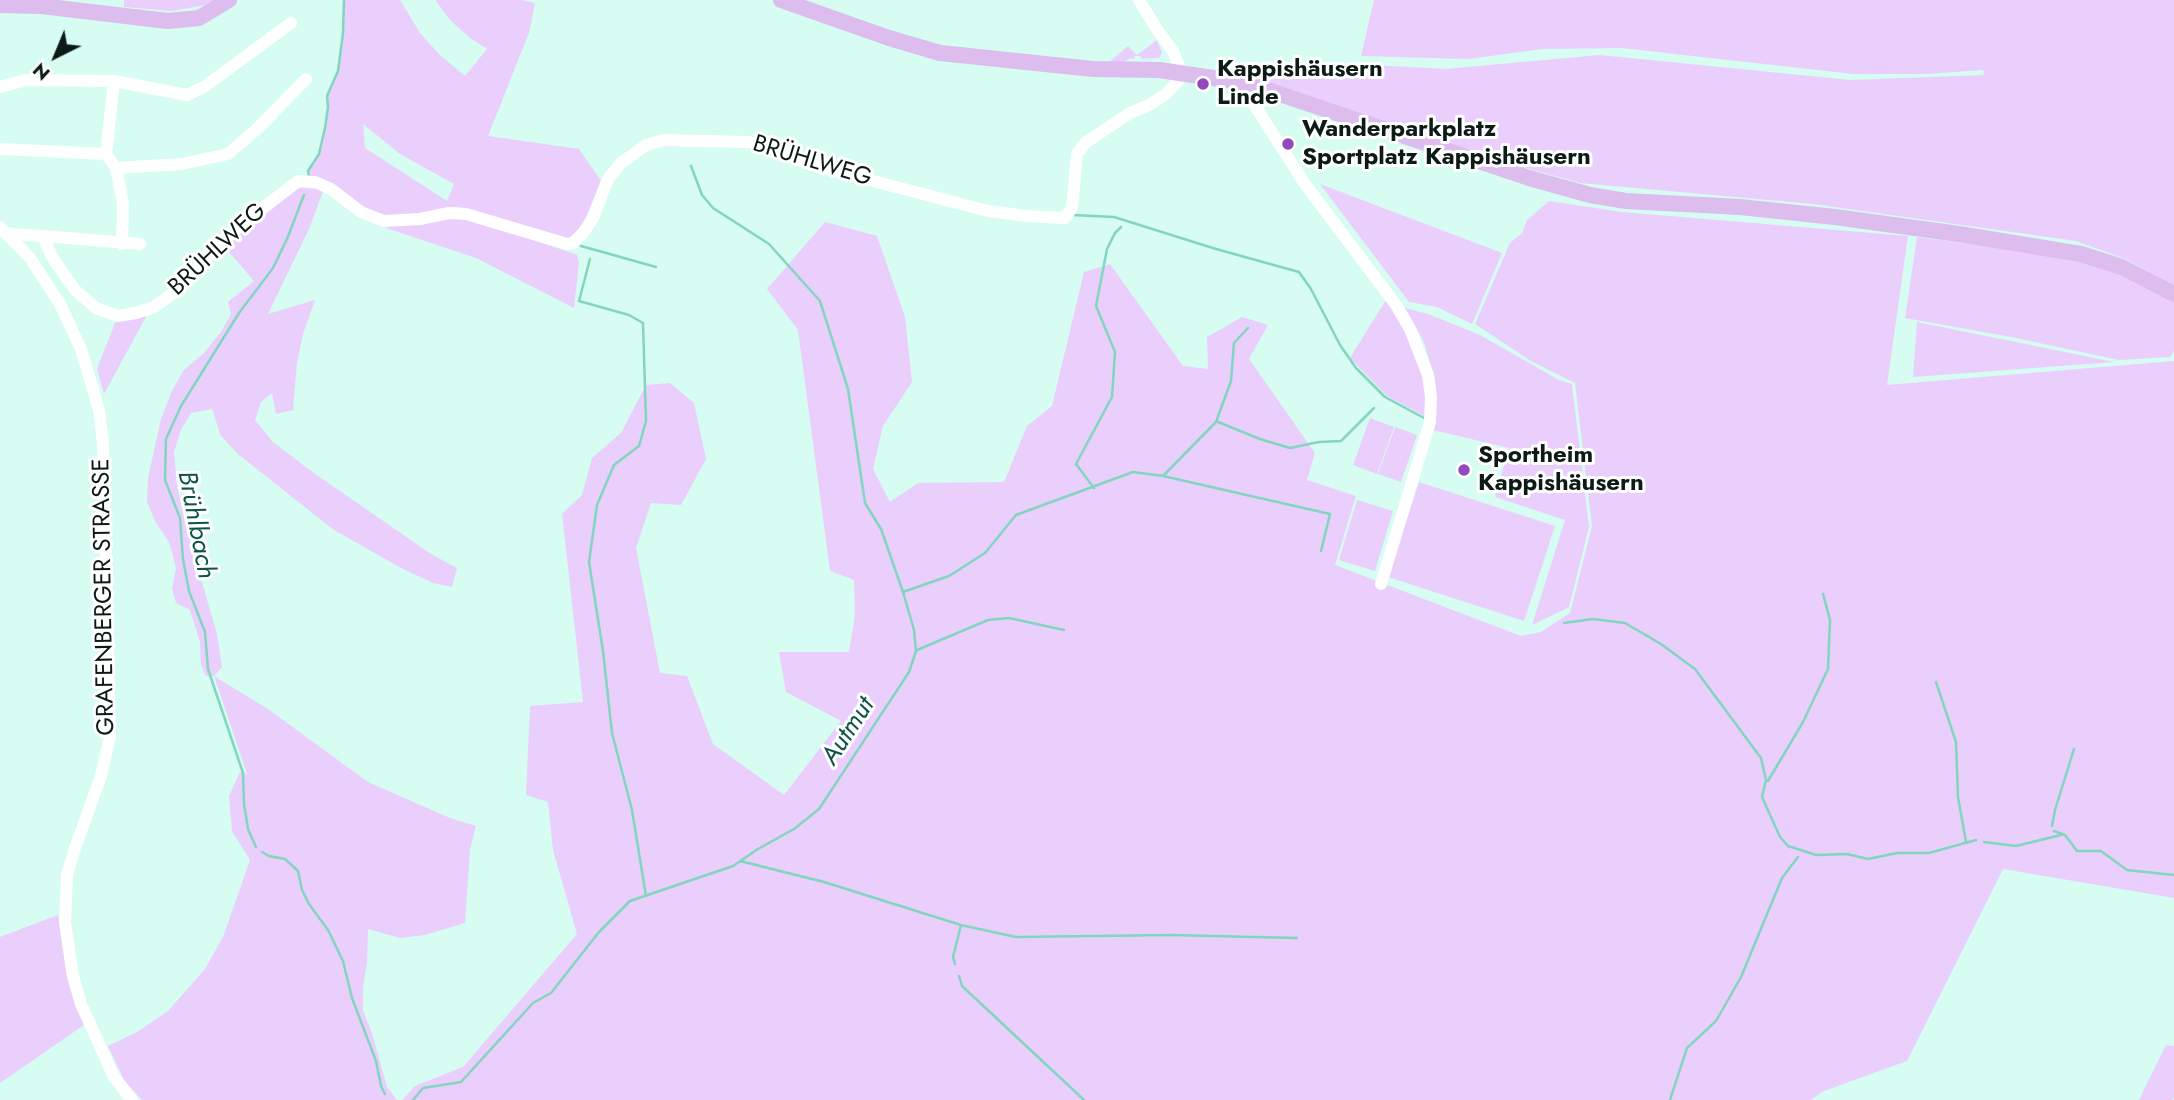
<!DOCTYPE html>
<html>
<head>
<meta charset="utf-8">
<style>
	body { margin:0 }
	#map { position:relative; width:2174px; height:1100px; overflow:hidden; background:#d7fcf1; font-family:Jost,sans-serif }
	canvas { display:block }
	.north { position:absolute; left:21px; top:21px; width:70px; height:70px; -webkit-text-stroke:5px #fff; paint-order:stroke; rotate:223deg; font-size:19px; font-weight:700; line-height:28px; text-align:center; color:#0d1b17 }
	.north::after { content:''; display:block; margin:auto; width:24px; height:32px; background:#0d1b17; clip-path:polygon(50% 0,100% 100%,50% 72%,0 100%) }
</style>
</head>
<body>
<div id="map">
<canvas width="2174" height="1100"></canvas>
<div class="north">N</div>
</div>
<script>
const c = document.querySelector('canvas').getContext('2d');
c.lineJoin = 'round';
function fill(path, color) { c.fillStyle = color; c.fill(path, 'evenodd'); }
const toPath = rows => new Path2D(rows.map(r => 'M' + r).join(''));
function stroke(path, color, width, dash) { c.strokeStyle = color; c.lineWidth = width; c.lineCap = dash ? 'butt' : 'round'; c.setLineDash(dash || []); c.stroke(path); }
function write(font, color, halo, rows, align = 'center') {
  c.font = font + ' Jost,sans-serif'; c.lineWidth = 6; c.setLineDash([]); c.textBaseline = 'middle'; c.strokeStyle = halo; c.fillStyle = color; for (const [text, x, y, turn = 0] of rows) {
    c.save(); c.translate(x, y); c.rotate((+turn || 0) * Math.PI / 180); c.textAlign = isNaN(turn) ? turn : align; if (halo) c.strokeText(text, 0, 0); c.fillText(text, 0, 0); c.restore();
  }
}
fill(toPath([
	[124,0,214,0,205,5,172,11,124,7],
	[344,0,400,0,420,33,439,54,465,76,487,49,470,38,451,21,435,0,521,0,535,3,529,33,488,136,579,149,601,181,581,229,567,242,465,208,454,207,445,212,384,218,308,177,308,171,319,154,328,107,327,96,338,71,343,33],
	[363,124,400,154,454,184,447,201,365,148],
	[1374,0,2174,0,2174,286,2126,259,2076,241,1813,204,1580,183,1476,154,1257,80,1328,66,1353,64,1445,69,1600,55,1850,80,1984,75,1983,70,1926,74,1853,74,1622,48,1542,49,1469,59,1361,56],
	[1157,40,1162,53,1159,58,1141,59,1141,56,1135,56,1134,59,1130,58,1121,64,1108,63,1128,46,1137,55],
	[1320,184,1502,253,1472,324,1437,307,1409,302],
	[299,188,324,189,309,229,268,314,315,300,303,334,297,363,293,410,276,414,272,393,261,402,255,420,273,442,311,471,431,554,457,568,452,587,433,583,401,568,334,530,239,455,221,436,212,409,191,413,181,430,174,452,177,485,186,527,217,634,222,667,214,676,268,709,368,782,450,818,476,826,470,849,465,923,425,935,400,938,368,929,367,963,363,987,363,1011,372,1033,387,1087,397,1100,142,1100,124,1080,108,1046,137,1032,168,1011,205,969,223,937,250,860,232,831,229,796,240,772,247,774,214,676,206,676,201,664,200,642,190,610,176,603,172,588,176,568,169,542,156,523,147,502,148,478,161,419,171,393,183,371,204,353,221,332,231,314,228,302,254,281,224,246],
	[1549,201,1622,212,1908,236,1887,385,2174,361,2174,898,2003,869,1907,1061,1824,1091,1811,1100,402,1100,415,1086,463,1067,577,934,553,850,548,802,526,795,530,706,583,702,562,514,582,495,592,458,621,433,646,385,670,383,694,403,706,459,681,505,651,503,636,548,660,673,687,676,713,744,784,795,841,721,786,692,779,652,849,652,855,615,854,580,830,571,798,330,767,289,825,222,877,236,905,317,912,382,883,426,873,469,890,502,918,483,1004,482,1027,426,1052,406,1084,272,1110,264,1183,366,1208,369,1207,337,1242,317,1268,325,1249,359,1315,453,1307,480,1356,496,1335,565,1521,636,1541,632,1570,613,1592,526,1575,383,1531,361,1475,324,1510,243,1522,233,1527,220],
	[447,216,469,217,577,255,579,262,574,308,476,258,389,229,377,223],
	[1917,237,2059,255,2097,265,2142,283,2174,301,2174,351,2170,357,2119,360,2011,337,1905,318],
	[1386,300,1399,317,1424,378,1427,403,1426,417,1387,396,1350,358],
	[1405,308,1428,314,1480,335,1559,380,1572,384,1589,527,1569,607,1532,625,1565,520,1495,497,1509,448,1433,430,1436,423,1435,379,1423,340],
	[147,315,104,394,97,369,117,318],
	[1917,322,2114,362,1913,377],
	[1370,418,1394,427,1377,474,1353,465],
	[1395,427,1417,435,1401,482,1378,474],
	[1419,482,1555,526,1524,621,1388,577],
	[1357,500,1393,511,1375,571,1339,560],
	[58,915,67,977,84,1025,0,1083,0,937],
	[2166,1045,2174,1046,2174,1098,2172,1100,2139,1100]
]), '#eacffd');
stroke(toPath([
	[691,166,702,195,713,208,769,244,820,301,848,389,865,503,881,529,903,592],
	[309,177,308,171,319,154,325,128,328,107,327,96,338,71,343,33,344,0],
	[1072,215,1114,217,1216,249,1299,272,1311,289,1340,345,1356,368,1385,397,1424,418],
	[581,246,656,267],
	[590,259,579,301,629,315,643,323,646,421,639,446,614,465,597,505,589,562,603,651,612,733,632,810,646,896],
	[1218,422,1260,439,1290,448,1319,442,1341,441,1374,408],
	[1163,476,1216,422,1231,381,1234,343,1248,328],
	[1094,488,1076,464,1112,397,1115,352,1096,306,1107,249,1115,233,1121,227],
	[1564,623,1593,619,1625,623,1661,644,1695,669,1761,758,1766,780,1762,797,1780,837,1788,846,1816,855,1847,854,1868,859,1897,853,1929,853,1976,840],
	[917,650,988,620,1009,618,1064,630],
	[1936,682,1956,742,1958,797,1966,842],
	[1768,781,1803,722,1828,669,1830,620,1823,594],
	[2052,826,2055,810,2074,749],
	[2054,831,2065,835,2077,851,2101,851,2127,870,2174,875],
	[1984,842,2016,846,2061,835],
	[256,847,248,829,244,804,243,773,208,669,205,632,189,591,183,559,180,518,165,480,166,439,181,406,239,313,273,268,287,239,304,195],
	[262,852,269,856,285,859,298,871,302,890,309,904,328,930,343,961,352,998,376,1061,381,1086,385,1094],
	[740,861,824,882,961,925,1016,937,1171,935,1297,938],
	[955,964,953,957,961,925],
	[959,976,962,986,1084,1100],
	[413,1100,423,1088,461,1082,533,1003,551,993,599,932,630,901,733,866,758,849,794,829,819,809,909,672,916,651,914,630,903,592,949,576,985,553,1016,515,1133,472,1163,476,1330,514,1321,551],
	[1670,1100,1687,1048,1716,1021,1741,977,1782,878,1798,857]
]), '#82d5bf', 2.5);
stroke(toPath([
	[114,81,106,154,116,168,123,203,122,244],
	[1247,83,1248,95,1305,184,1396,305,1410,329,1428,375,1431,397,1430,422,1381,584],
	[0,87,26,80,114,81,187,95,204,87,291,23],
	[0,149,106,154],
	[116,168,182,164,228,154,258,128,306,79],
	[0,227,30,258,60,304,81,349,99,410,103,443,110,736,101,776,75,848,67,875,65,922,73,976,81,1004,114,1077,132,1100],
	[8,234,43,236,52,257,75,290,96,308,118,316,136,313,154,307,175,292,227,236,298,181,315,182,331,189,361,212,384,221,420,219,449,213,466,214,567,244,573,243,583,233,593,218,608,179,621,163,646,145,664,140,749,142,771,147,798,160,827,169,988,211,1027,216,1065,218,1072,208,1077,154,1085,143,1130,113,1149,105,1166,94,1178,81,1181,72,1173,51,1158,31,1139,0],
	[43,236,140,244]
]), '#fff', 12);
stroke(toPath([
	[781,0,889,38,940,53,1093,69,1159,70,1247,83,1529,178,1590,195,1626,201,1740,207,1835,217,1959,234,2081,254,2122,267,2174,294],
	[0,5,41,6,168,21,199,18,229,0]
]), '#dcbdee', 16);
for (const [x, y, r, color] of [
	[1203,84,7,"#9349bc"],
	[1288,144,7,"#9349bc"],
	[1464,470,7,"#9349bc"]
]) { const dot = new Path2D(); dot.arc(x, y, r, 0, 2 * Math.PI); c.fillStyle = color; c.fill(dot); stroke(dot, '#fff', 2.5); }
write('bold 24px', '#0d1b17', '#fff', [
	["Kappishäusern",1217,70],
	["Linde",1217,98],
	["Wanderparkplatz",1302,130],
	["Sportplatz Kappishäusern",1302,158],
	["Sportheim",1478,456],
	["Kappishäusern",1478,484]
], 'left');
write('24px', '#0d1b17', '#fff', [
	["BRÜHLWEG",812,162,17],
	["BRÜHLWEG",218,250,-43],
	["GRAFENBERGER STRASSE",105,597,-91]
]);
write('italic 26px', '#0d5446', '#fff', [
	["Brühlbach",195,525,79],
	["Autmut",849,732,-57]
]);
</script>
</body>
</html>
